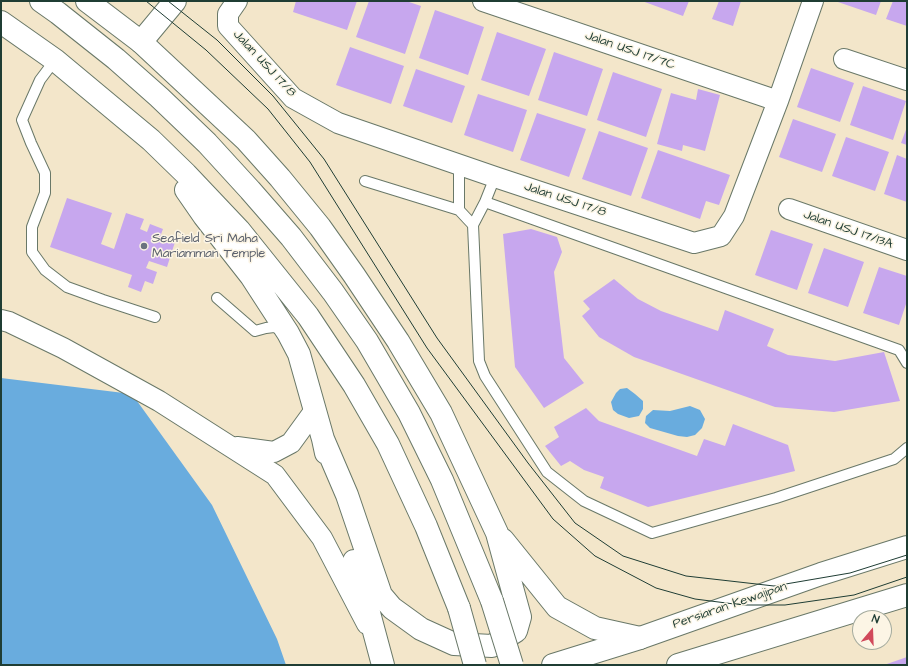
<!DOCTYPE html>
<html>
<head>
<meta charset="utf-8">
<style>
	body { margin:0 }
	#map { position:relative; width:908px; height:666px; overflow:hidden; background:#f3e6ca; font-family:"Architects Daughter",sans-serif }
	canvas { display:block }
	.frame { position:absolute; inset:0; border:2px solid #1f3d34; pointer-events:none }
	.north { position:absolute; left:852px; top:610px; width:40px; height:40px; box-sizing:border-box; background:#fcf5e5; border:1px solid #a4ab9e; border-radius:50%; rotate:19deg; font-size:11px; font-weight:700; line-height:16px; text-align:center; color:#1f3d34 }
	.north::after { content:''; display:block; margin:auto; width:14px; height:18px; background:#d1495b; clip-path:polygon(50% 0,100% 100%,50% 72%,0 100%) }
</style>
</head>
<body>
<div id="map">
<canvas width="908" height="666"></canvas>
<div class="frame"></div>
<div class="north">N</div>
</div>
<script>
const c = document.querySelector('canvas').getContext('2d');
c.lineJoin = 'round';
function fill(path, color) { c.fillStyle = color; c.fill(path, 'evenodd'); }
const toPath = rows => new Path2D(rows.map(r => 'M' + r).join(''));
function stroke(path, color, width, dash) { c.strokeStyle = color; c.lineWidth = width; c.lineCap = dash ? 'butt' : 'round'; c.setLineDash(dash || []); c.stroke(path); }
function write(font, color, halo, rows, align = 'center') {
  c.font = font + ' "Architects Daughter",sans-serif'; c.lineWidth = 3; c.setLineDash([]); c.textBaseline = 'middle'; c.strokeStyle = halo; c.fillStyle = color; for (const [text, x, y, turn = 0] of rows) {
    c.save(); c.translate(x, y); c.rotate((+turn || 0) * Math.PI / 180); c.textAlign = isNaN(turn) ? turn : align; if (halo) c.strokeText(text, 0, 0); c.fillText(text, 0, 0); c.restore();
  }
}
fill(toPath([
	[1,378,132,394,212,505,277,639,286,665,1,665],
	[627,388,635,394,643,401,643,409,639,416,629,418,618,414,613,410,611,402,616,393,620,389],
	[690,406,700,410,705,419,702,428,695,435,687,437,678,436,650,428,645,423,646,416,653,410,670,411]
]), '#69acde');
fill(toPath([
	[296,1,357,1,347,30,293,12],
	[369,1,406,1,421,6,405,54,356,37],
	[642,1,689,1,683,16],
	[719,1,741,1,733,26,712,19],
	[835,1,881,1,876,15],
	[893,1,907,1,907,26,886,19],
	[435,10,484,27,468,75,419,58],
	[497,32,546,49,529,96,481,80],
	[350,47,404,66,391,104,336,85],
	[554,52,603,69,587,116,538,100],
	[811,68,854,83,840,122,797,107],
	[416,69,465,86,452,123,403,106],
	[613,72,662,89,646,137,597,120],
	[863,86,906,101,893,140,850,125],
	[698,89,720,95,705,151,683,145,682,151,657,144,671,93,696,100],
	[478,94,527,110,513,152,464,135],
	[537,113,586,129,569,177,520,160],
	[793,119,836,134,822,172,779,157],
	[907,127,907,145,901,143],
	[599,131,648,148,631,196,582,179],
	[846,137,889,152,875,191,832,176],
	[658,150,730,175,719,205,706,201,700,219,641,198],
	[897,155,907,159,907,202,884,194],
	[67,198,112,213,101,244,114,249,126,213,144,219,140,229,147,232,150,224,163,229,160,237,175,242,167,267,149,261,146,268,157,272,153,284,145,281,141,292,128,287,132,275,50,247],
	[531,229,557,237,562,252,554,272,564,358,584,383,544,408,515,367,503,234],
	[771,230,813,244,797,290,755,275],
	[824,248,864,262,848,307,808,293],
	[879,267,907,276,907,301,899,325,863,313],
	[614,279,638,299,661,311,718,331,725,310,774,329,767,346,788,355,835,361,884,352,900,401,834,412,775,407,634,357,599,337,582,316,590,309,583,301],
	[586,408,599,421,697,456,704,439,725,446,733,424,788,445,795,471,648,507,600,488,604,477,584,470,570,461,561,466,545,446,559,437,554,427],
	[907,657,907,665,884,665]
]), '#c7a7ee');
const service = toPath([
	[55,60,40,80,22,120,31,143,45,173,45,193,32,227,32,252,45,270,67,287,103,300,155,317],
	[459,164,459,210,473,225],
	[495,177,485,202,473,225,479,361,485,376,547,472,584,501,652,533,776,498,894,459,907,448],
	[365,181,459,210],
	[485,202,899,350,907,363],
	[217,298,255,331,266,328,274,327,283,330]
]);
const minor = toPath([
	[237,1,228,14,228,26,293,98,338,123,495,177,694,243,721,236,734,216,778,101,813,1],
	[483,1,778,101],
	[844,59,907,80],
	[789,209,907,250],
	[1,320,9,322,63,348,159,401,275,475,322,538,367,624],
	[237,447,274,452,291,443,315,410]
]);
const tertiary = toPath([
	[141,42,175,1]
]);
const primary = toPath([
	[553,665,640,638,821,574,907,547],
	[678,665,907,595]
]);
const motorway = toPath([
	[41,1,58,13,116,59,159,97,207,143,250,190,291,237,333,292,367,341,409,413,442,480,492,601],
	[87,1,141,42,246,140,280,178,320,227,354,275,398,341,441,413,497,533,520,617,516,631,492,646,454,644,421,629,392,608,381,595,347,495,323,439],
	[1,22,55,60,151,140,186,174,239,230,308,316,354,385,388,444,426,526,459,608],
	[186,190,204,216,251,276,288,333,299,354,323,439,326,453],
	[503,540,557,607,595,628,640,638],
	[354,561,361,583,383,665],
	[692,665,705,657]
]);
stroke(service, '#697868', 12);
stroke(minor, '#697868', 22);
stroke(tertiary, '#697868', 24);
stroke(primary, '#697868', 24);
stroke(motorway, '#697868', 24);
stroke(service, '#fff', 10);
stroke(minor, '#fff', 20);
stroke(tertiary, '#fff', 22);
stroke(primary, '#fff', 22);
stroke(motorway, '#fff', 22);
stroke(toPath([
	[146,1,206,50,268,109,310,162,427,348,553,519,595,556,656,588,695,599,742,605,785,605,854,595,907,577],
	[168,1,217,40,273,96,324,159,437,338,528,463,575,523,623,556,686,576,774,586,850,573,907,555]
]), '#1f3d34', 1);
const motorwayBridge = toPath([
	[492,601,512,665],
	[459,608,475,665]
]);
stroke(motorwayBridge, '#697868', 24, []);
stroke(motorwayBridge, '#fff', 22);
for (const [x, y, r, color] of [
	[144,246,4,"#6b7280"]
]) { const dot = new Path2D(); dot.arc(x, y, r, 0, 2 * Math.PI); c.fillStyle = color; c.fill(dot); stroke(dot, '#fcf5e5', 1.5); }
write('13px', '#1f3d34', '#fcf5e5', [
	["Jalan USJ 17/7C",630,51,19],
	["Jalan USJ 17/8",264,64,47],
	["Jalan USJ 17/8",565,200,18],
	["Jalan USJ 17/13A",848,230,19],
	["Persiaran Kewajipan",730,606,-19]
]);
write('13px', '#5b616d', '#fcf5e5', [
	["Seafield Sri Maha",152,239],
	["Mariamman Temple",152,254]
], 'left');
</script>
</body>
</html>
